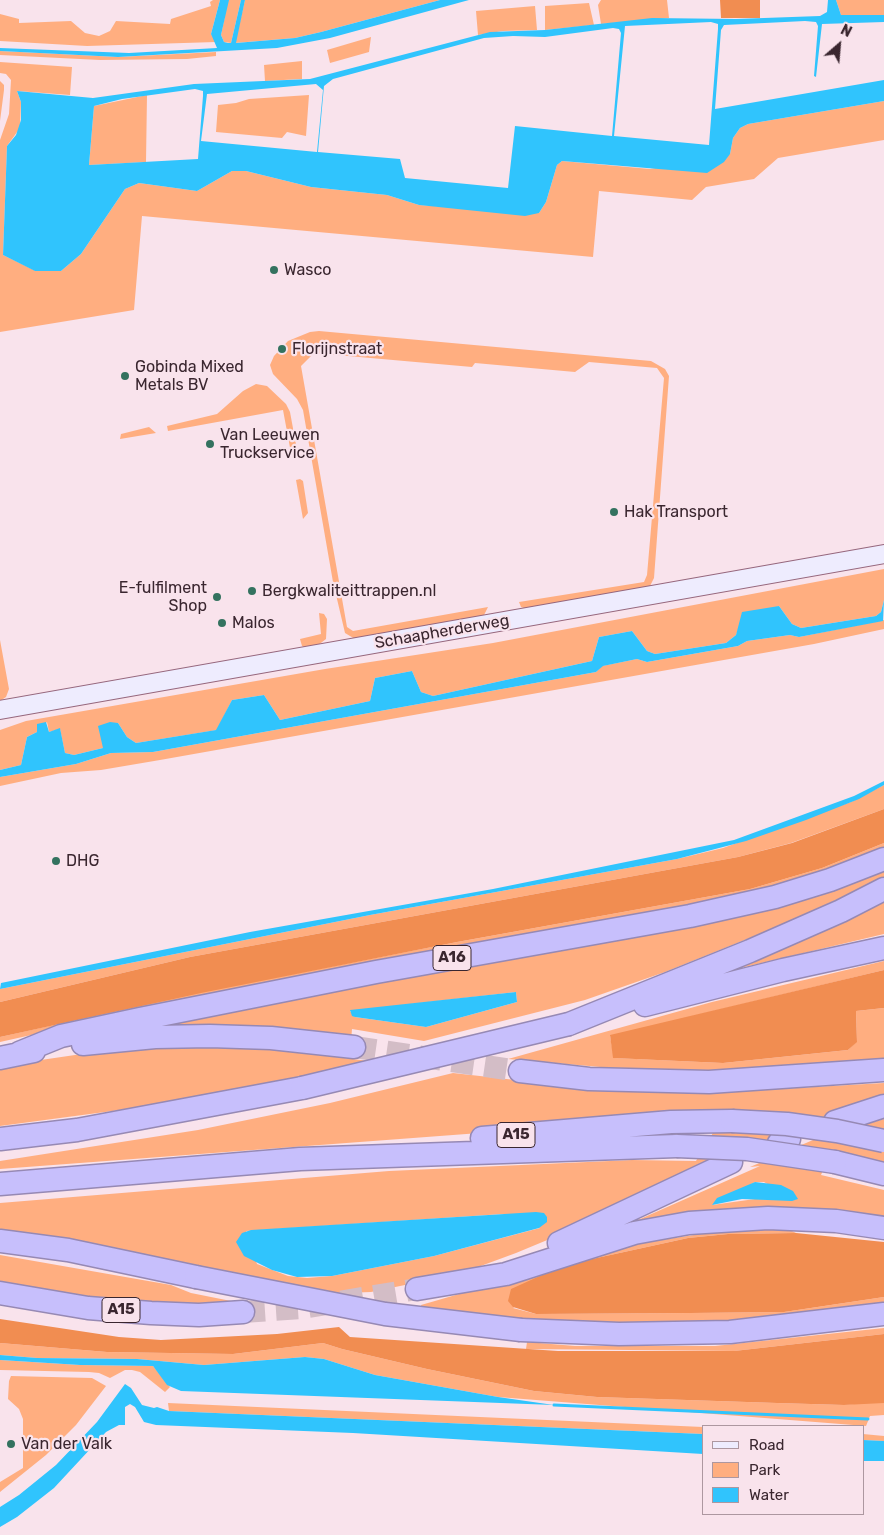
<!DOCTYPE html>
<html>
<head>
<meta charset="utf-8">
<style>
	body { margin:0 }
	#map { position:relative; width:884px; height:1535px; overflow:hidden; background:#f9e3ec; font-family:Rubik,sans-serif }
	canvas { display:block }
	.legend { position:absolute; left:702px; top:1425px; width:162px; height:90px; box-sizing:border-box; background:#f9e3ec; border:1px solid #ad97a0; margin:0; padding:6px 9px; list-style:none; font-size:15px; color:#3a262f }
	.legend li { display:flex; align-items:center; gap:10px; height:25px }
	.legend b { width:25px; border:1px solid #ad97a0 }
	.north { position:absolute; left:814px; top:20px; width:50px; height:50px; -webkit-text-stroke:4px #f9e3ec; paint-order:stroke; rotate:27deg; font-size:14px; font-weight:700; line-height:20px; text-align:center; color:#3a262f }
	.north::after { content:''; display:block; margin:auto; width:18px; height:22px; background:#3a262f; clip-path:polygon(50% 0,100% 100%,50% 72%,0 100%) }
</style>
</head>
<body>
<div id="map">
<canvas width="884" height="1535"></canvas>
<ul class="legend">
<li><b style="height:6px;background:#eeecfe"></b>Road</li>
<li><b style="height:14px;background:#ffae80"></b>Park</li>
<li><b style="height:14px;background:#30c4fd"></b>Water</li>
</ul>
<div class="north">N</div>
</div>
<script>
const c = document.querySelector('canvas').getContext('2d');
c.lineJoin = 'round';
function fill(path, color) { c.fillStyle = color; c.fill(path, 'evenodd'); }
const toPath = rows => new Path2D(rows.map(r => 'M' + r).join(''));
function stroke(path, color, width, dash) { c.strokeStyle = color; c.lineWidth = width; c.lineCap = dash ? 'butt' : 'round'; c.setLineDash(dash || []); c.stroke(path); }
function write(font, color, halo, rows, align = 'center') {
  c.font = font + ' Rubik,sans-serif'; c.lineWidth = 4.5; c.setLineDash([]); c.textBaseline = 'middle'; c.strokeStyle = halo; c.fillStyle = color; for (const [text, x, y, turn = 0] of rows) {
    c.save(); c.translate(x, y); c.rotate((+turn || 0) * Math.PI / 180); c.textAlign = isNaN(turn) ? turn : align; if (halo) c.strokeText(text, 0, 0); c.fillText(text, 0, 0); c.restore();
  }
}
fill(toPath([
	[213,0,220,0,211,34,216,42,87,46,0,41,0,14,19,19,19,23,71,21,85,33,99,36,110,31,116,21,170,24,171,19,211,6,210,2],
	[223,0,241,0,231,43,224,42,221,35,225,16],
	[245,0,440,0,321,32,295,38,235,43],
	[601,0,667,0,669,18,601,24,598,5],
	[836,0,884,0,884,15,841,15],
	[589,3,594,25,545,30,545,6],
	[535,6,537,30,503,31,478,35,476,11],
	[371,37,369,52,330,63,327,50],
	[0,51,118,57,216,52,216,56,187,59,100,60,0,55],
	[302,61,302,79,265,81,264,65],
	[0,62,72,67,70,95,17,91,21,102,20,128,7,146,3,255,36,271,61,271,81,254,125,189,139,183,197,191,232,171,246,171,311,187,387,195,419,205,539,213,546,202,557,165,562,161,650,169,730,154,733,138,740,128,748,124,884,101,884,140,778,158,754,179,706,187,692,200,599,191,593,257,142,216,134,310,0,332,0,140,9,114,11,80,6,74,0,73],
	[0,81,4,85,4,90,0,121],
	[147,95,146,162,89,165,94,106],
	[309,95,306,136,287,132,282,138,216,132,218,105,236,103,249,99],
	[319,331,651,361,665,369,669,376,654,578,650,586,647,589,527,609,521,607,519,602,644,582,647,575,664,378,657,368,589,362,575,372,475,363,472,367,314,353,301,366,347,627,353,631,488,607,483,617,355,639,345,633,333,582,303,410,297,399,273,374,270,365,274,356,288,341,310,332],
	[256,384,267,386,286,404,290,412,297,450,291,453,283,410,168,431,167,426,217,414,243,391],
	[149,427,156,433,120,439,121,434],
	[300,479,303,481,308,513,303,519,296,480],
	[884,569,884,600,881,612,876,616,801,628,792,624,779,606,739,627,736,635,726,643,655,654,647,651,632,631,599,637,592,661,433,696,421,692,412,671,375,678,370,701,280,720,264,695,232,700,217,730,136,743,127,737,118,723,103,748,74,755,65,753,60,729,49,732,47,722,37,732,27,737,21,765,0,770,0,730,26,721,325,669,493,643],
	[319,613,324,614,327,619,326,639,317,646,306,648,302,646,300,639,321,634],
	[884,620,884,629,814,644,160,760,101,770,61,773,0,786,0,777,76,764,111,753,153,752,596,672,602,666,637,659,647,662,738,646,747,641,790,635,799,637],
	[0,640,9,689,6,697,0,701],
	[884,785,884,809,791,843,738,857,190,957,0,1002,0,989,370,915,677,859,723,848,851,802],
	[884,843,884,853,793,885,85,1023,0,1042,0,1037,201,992,457,942,750,889,822,868],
	[884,863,884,878,777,927,665,972,585,1000,424,1041,352,1029,351,1041,134,1032],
	[516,992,517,1002,426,1027,355,1017,350,1011],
	[884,900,884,934,698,978],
	[884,961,884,970,610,1036,614,1058,723,1063,848,1050,857,1041,856,1011,884,1008,884,1059,726,1071,679,1071,624,1069,508,1059,712,1002],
	[165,1046,264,1048,369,1061,296,1078,135,1108,0,1126,0,1066,109,1050],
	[453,1073,578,1087,726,1092,884,1083,884,1100,516,1253,478,1267,434,1279,371,1292,319,1294,0,1236,0,1203,389,1171,632,1160,696,1161,705,1145,690,1136,711,1136,722,1118,533,1129,0,1169,0,1161,198,1130,330,1103],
	[503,1214,540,1228,434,1256,332,1276,307,1278,288,1276,257,1264,246,1231],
	[884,1119,884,1165,831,1152,821,1175,884,1190,884,1224,604,1235,760,1166,750,1167,813,1140],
	[755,1182,764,1182,796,1200,755,1199,712,1205],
	[788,1229,796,1233,728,1234,688,1238,583,1261,513,1308,536,1314,691,1313,784,1312,884,1297,884,1304,736,1322,529,1324,423,1311,421,1305,629,1245,726,1230],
	[0,1255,171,1285,191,1293,236,1302,231,1305,102,1301,0,1284],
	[884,1328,884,1334,734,1351,526,1349,527,1342,575,1346,715,1346],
	[0,1343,107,1352,233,1354,323,1343,342,1349,427,1369,534,1391,597,1397,777,1403,844,1405,884,1401,884,1415,870,1416,866,1426,498,1397,375,1375,324,1359,305,1357,204,1365,137,1359,37,1358,0,1355],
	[0,1360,80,1365,153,1366,170,1387,165,1392,140,1372,132,1370,125,1370,110,1378,99,1373,89,1372,0,1370],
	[11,1376,92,1378,106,1386,76,1425,46,1455,0,1492,0,1482,23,1468,23,1419,19,1409,8,1399,9,1381],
	[168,1403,703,1427,703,1434,169,1411],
	[863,1434,884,1436,884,1441,863,1440]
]), '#ffae80');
fill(toPath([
	[720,0,760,0,760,18,721,18],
	[884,809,884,843,822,868,750,889,457,942,201,993,0,1037,0,1002,190,957,738,857,792,843],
	[884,970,884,1008,856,1011,857,1042,848,1050,723,1063,613,1058,610,1035],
	[796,1233,884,1242,884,1297,784,1312,691,1313,536,1314,513,1307,508,1301,511,1289,542,1275,583,1261,688,1238,728,1234],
	[0,1319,119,1337,161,1340,277,1334,339,1327,350,1337,558,1351,734,1351,884,1334,884,1403,844,1405,777,1403,597,1397,534,1391,427,1369,342,1349,323,1343,233,1354,107,1352,0,1343]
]), '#f18d51');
fill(toPath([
	[220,0,229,0,221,35,224,42,228,43,231,43,241,0,245,0,236,43,295,38,321,32,440,0,469,0,330,38,277,48,118,57,0,51,0,48,129,53,217,48,211,34],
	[828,0,836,0,841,15,884,15,884,22,822,24,816,77,814,76,818,26,816,22,805,21,724,25,721,30,715,109,884,80,884,101,748,124,740,128,733,138,730,154,724,162,707,173,562,161,557,165,546,202,539,213,525,216,419,205,387,195,311,187,246,171,232,171,197,191,139,183,125,189,81,254,61,271,35,271,3,255,7,146,16,135,21,120,21,102,17,91,93,98,194,84,310,79,490,32,545,30,652,18,736,19,820,16,827,12],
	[711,22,718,24,718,29,709,145,614,136,625,26],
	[613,28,619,29,621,33,612,136,515,126,508,188,405,178,400,159,318,152,324,86,333,79,484,38,513,36,545,37],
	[316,84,323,90,317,152,201,141,207,94],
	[195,89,203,91,203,96,198,159,89,165,94,106,122,99],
	[884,600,883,621,799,637,790,635,747,641,738,646,647,662,637,659,603,666,596,672,153,752,111,753,76,764,0,777,0,770,21,765,27,737,37,732,37,724,46,722,49,732,60,728,65,753,74,755,103,748,98,726,110,722,118,723,127,737,136,743,216,730,232,700,264,695,280,720,370,701,375,678,412,671,421,692,433,696,592,661,599,637,632,631,647,651,655,654,726,643,736,635,742,612,779,606,792,624,801,628,876,616,881,612],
	[884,781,884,785,859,799,806,820,746,841,677,859,370,915,0,989,1,983,250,932,493,889,734,840,854,796],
	[516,992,517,1002,426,1027,355,1017,352,1016,350,1010],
	[755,1182,781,1185,793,1191,798,1199,792,1201,742,1199,712,1205,717,1198],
	[536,1212,544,1213,547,1217,547,1222,539,1228,434,1256,332,1276,297,1277,272,1270,244,1256,236,1242,242,1233,251,1230],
	[0,1355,37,1358,137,1359,204,1365,305,1357,324,1359,375,1375,498,1397,554,1405,181,1391,167,1385,153,1366,80,1365,0,1360],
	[125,1384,131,1388,142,1405,154,1408,157,1407,169,1411,703,1434,703,1454,353,1433,156,1425,144,1422,135,1407,130,1404,125,1407,125,1425,119,1425,106,1432,54,1488,17,1517,0,1527,0,1507,19,1495,56,1465,97,1422],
	[863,1440,884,1441,884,1461,863,1461]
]), '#30c4fd');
stroke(toPath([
	[554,1405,868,1419]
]), '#30c4fd', 3);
stroke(toPath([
	[354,1047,520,1071],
	[243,1312,302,1308,417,1289]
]), '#d3bdc6', 22, [22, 11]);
const secondary = toPath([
	[0,710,884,554]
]);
const highway = toPath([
	[645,1005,783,970,884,948],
	[569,1024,750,951,841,911,884,889],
	[83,1044,155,1037,210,1036,271,1038,354,1047],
	[19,1053,61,1036,140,1019,376,972,690,916,775,897,830,880,884,859],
	[0,1058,34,1051],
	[520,1071,589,1079,709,1082,884,1070],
	[835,1122,884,1106],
	[482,1138,671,1122,732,1121],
	[0,1139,77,1130,302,1088],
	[779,1143,789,1139],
	[835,1162,884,1174],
	[0,1184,300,1159,677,1146],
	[0,1241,68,1250,196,1277],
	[559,1243,731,1162],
	[417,1289,506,1274,634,1233,689,1223,768,1218,836,1221,884,1228],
	[0,1293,88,1308,151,1313,199,1315,243,1312],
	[521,1330,619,1334,730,1332,884,1314]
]);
stroke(secondary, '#96677d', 20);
stroke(highway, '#9689b4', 25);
stroke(secondary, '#eeecfe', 18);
stroke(highway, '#c7bffc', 22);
const highwayBridge = toPath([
	[302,1088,569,1024],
	[732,1121,787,1124,837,1131,884,1141],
	[677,1146,747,1149,835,1162],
	[196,1277,385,1314,521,1330]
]);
stroke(highwayBridge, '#9689b4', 25, []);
stroke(highwayBridge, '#c7bffc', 22);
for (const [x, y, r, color] of [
	[274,270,5,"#34725f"],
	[282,349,5,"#34725f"],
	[125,376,5,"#34725f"],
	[210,444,5,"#34725f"],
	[614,512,5,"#34725f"],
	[252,591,5,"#34725f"],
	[217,597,5,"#34725f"],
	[222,623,5,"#34725f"],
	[56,861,5,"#34725f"],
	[11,1444,5,"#34725f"]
]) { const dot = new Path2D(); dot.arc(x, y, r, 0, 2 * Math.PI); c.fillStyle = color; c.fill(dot); stroke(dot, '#f9e3ec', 2); }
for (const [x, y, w] of [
	[452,958,38],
	[516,1135,38],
	[121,1310,38]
]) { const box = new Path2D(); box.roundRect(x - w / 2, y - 12.5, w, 25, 4); c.fillStyle = '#f9e3ec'; c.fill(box); stroke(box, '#3a262f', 1); }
write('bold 15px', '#3a262f', null, [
	["A16",452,958],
	["A15",516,1135],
	["A15",121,1310]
]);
write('16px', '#3a262f', '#f9e3ec', [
	["Wasco",284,270],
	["Florijnstraat",292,349],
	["Gobinda Mixed",135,367],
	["Metals BV",135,385],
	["Van Leeuwen",220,435],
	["Truckservice",220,453],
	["Hak Transport",624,512],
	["E-fulfilment",207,588,"right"],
	["Shop",207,606,"right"],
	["Bergkwaliteittrappen.nl",262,591],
	["Malos",232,623],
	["DHG",66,861],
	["Van der Valk",21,1444]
], 'left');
write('16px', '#3a262f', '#f9e3ec', [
	["Schaapherderweg",442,632,-10]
]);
</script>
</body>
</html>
